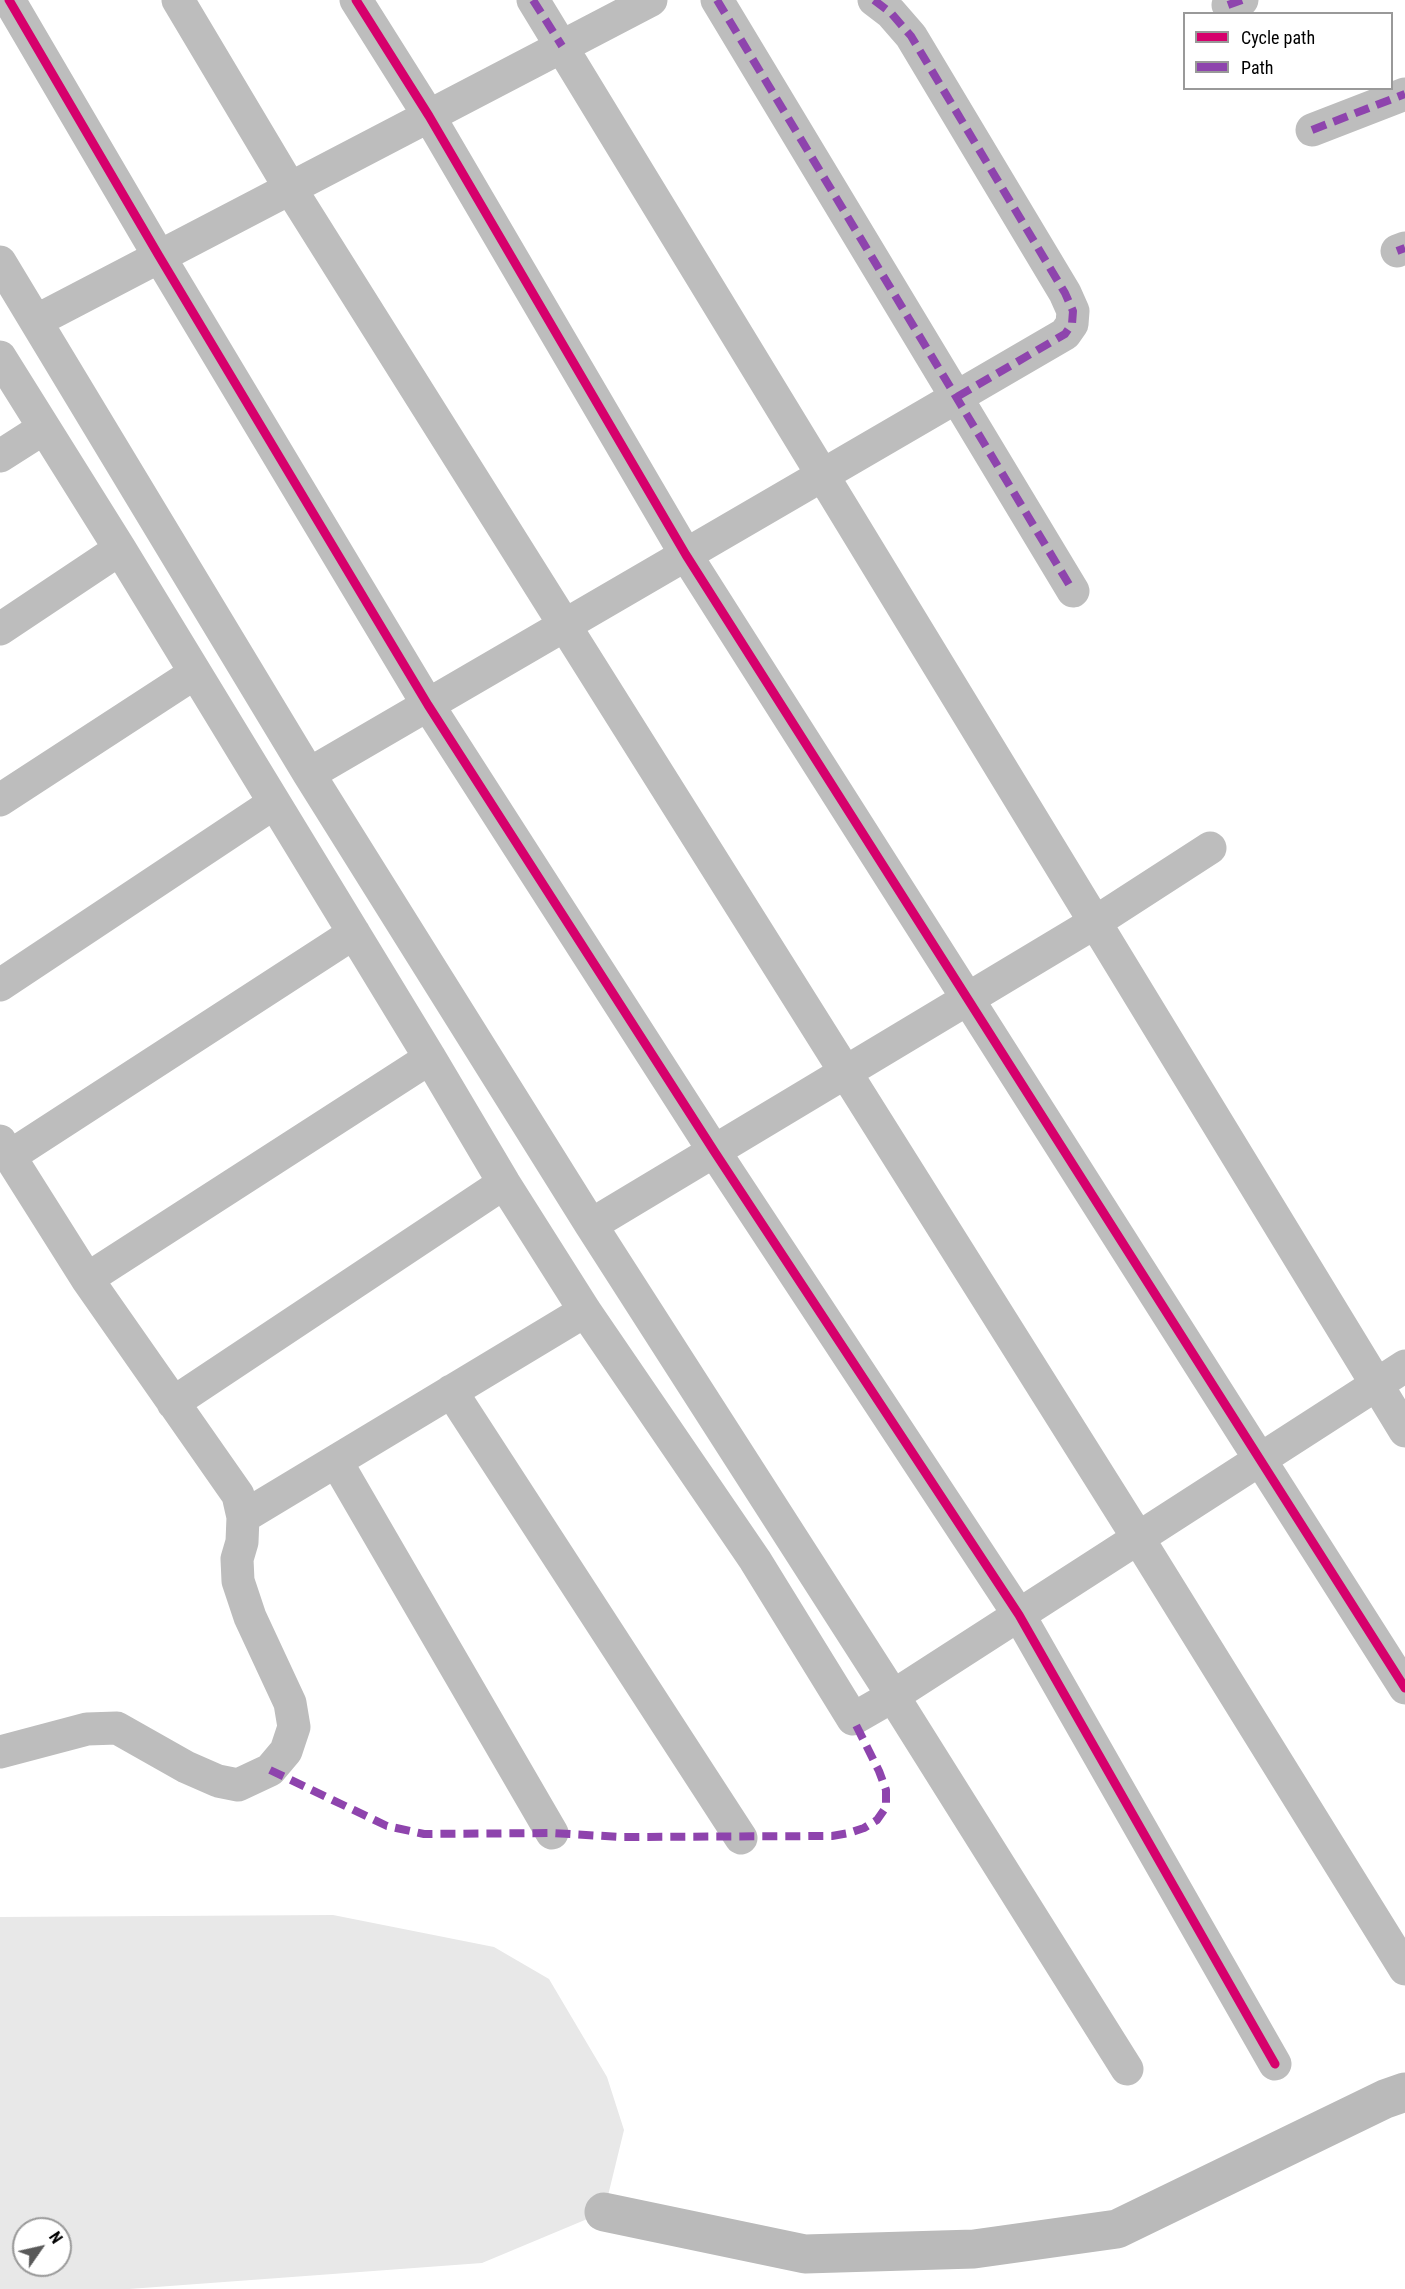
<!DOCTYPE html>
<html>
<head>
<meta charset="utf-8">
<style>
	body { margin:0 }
	#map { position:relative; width:1405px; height:2289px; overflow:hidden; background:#fff; font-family:"Roboto Condensed",sans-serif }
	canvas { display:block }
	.legend { position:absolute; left:1183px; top:12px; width:210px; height:78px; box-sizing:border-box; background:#fff; border:2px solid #999; margin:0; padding:8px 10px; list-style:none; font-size:18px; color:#000 }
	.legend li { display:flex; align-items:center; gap:12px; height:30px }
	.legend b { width:30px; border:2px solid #999 }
	.north { position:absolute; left:12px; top:2217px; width:60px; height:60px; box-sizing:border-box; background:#fff; border:2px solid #999; border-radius:50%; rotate:56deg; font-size:16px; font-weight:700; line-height:24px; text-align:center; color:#000 }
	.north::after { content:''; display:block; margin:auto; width:21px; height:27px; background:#595959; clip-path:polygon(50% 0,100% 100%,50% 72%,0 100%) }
</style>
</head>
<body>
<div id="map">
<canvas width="1405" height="2289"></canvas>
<ul class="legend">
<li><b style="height:8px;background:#d6006c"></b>Cycle path</li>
<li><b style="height:8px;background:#8e44ad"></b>Path</li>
</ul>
<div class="north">N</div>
</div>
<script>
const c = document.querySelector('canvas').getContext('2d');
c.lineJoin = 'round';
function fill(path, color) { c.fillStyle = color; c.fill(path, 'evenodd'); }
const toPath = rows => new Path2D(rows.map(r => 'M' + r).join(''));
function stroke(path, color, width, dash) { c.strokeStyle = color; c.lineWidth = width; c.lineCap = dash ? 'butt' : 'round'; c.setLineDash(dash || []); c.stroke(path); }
fill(toPath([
	[333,1915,494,1947,549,1979,607,2077,624,2130,604,2212,482,2263,129,2289,0,2289,0,1917],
	[24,2229,60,2229,60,2265,24,2265]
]), '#e8e8e8');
stroke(toPath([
	[604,2212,805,2254,974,2249,1117,2229,1385,2099,1405,2092]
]), '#bababa', 39);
stroke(toPath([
	[9,0,159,256,428,705,714,1151,1019,1615,1275,2064],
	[178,0,290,188,1138,1538,1405,1969],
	[356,0,429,116,686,555,1405,1688],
	[533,0,1405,1431],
	[717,0,1073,591],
	[1228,5,1242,0],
	[1312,130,1405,94],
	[1397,251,1405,248],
	[0,262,309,774,591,1225,893,1696,1127,2069],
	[36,321,651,0],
	[0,357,120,549,430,1058,504,1183,585,1311,755,1560,853,1719,893,1696,1405,1366],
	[0,456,44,428],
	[0,629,120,549],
	[309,774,1065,334,1072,324,1073,311,1065,293,911,36,891,13,874,0],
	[0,800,195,673],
	[0,985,274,803],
	[0,1141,87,1279,238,1495,243,1517,242,1542,237,1559,238,1581,250,1617,290,1703,294,1727,286,1751,270,1770,238,1785,218,1781,186,1767,117,1728,87,1729,0,1752],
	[10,1156,354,933],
	[591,1225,1094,923,1210,848],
	[87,1279,430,1058],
	[451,1391,741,1838],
	[173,1403,504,1183],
	[336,1461,552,1833],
	[243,1517,585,1311]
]), '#bdbdbd', 33);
stroke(toPath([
	[533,0,562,46],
	[717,0,1073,591],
	[874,0,891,13,911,36,1065,293,1073,311,1072,324,1065,334,955,398],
	[1228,5,1242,0],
	[1312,130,1405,94],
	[1397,251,1405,248],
	[270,1770,387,1826,424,1834,552,1833,621,1837,832,1836,849,1833,864,1828,877,1820,886,1807,886,1790,879,1771,853,1719]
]), '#8e44ad', 8, [15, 8]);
stroke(toPath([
	[9,0,159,256,428,705,714,1151,1019,1615,1275,2064],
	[356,0,429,116,686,555,1405,1688]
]), '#d6006c', 9);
</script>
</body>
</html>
